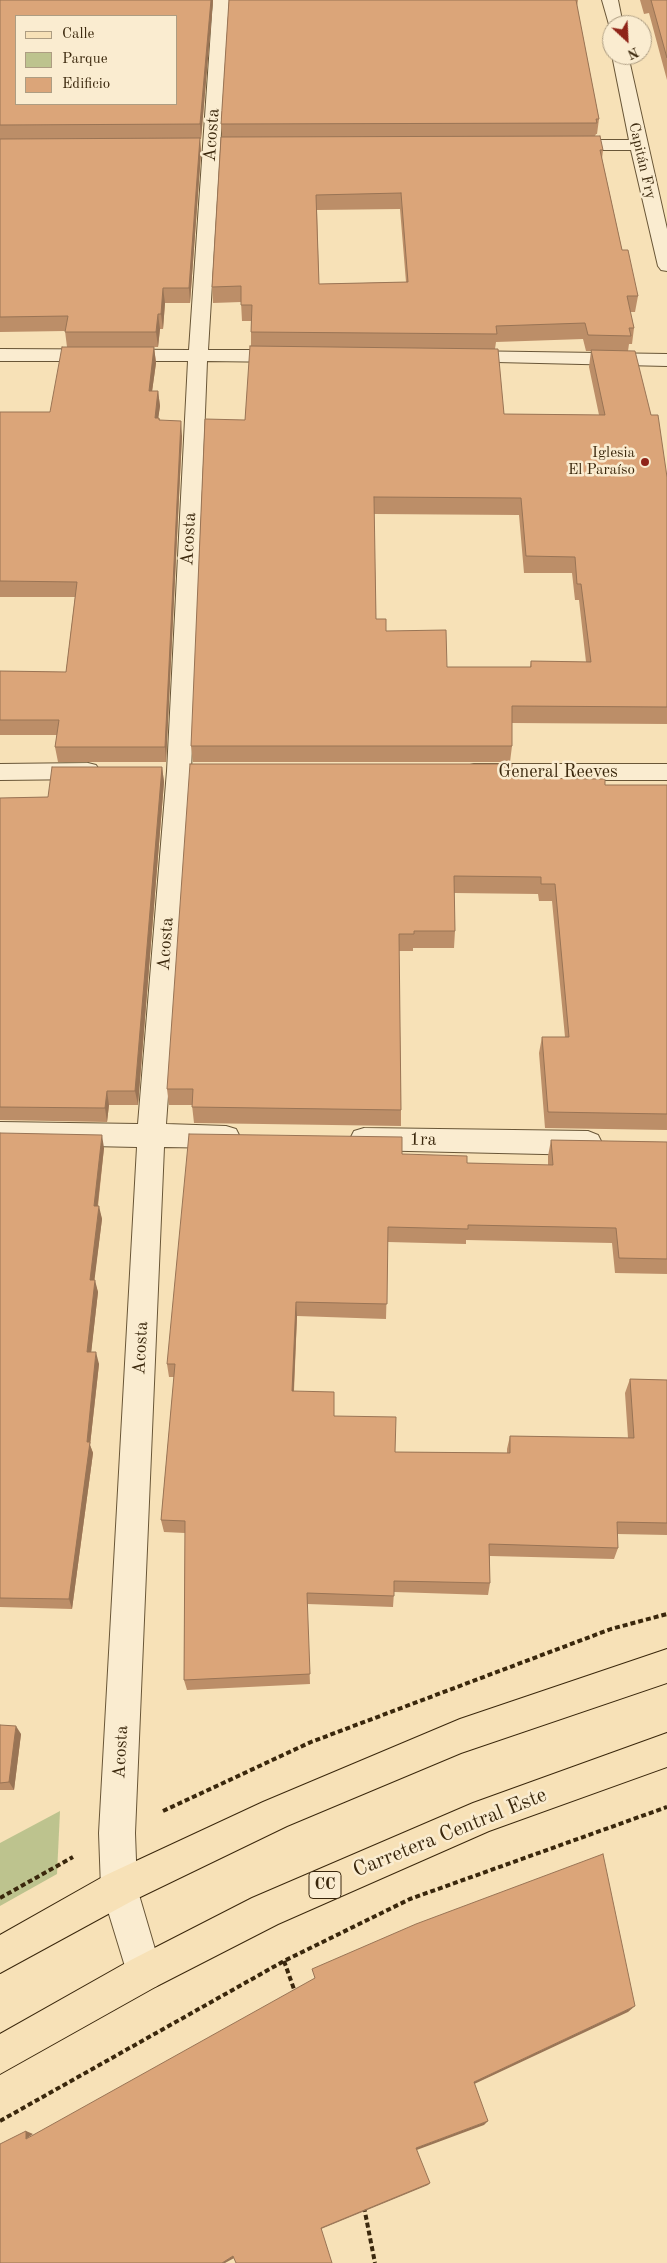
<!DOCTYPE html>
<html>
<head>
<meta charset="utf-8">
<style>
	body { margin:0 }
	#map { position:relative; width:667px; height:2263px; overflow:hidden; background:#f7e1b7; font-family:"Old Standard TT",serif }
	canvas { display:block }
	.legend { position:absolute; left:15px; top:15px; width:162px; height:90px; box-sizing:border-box; background:#faecd0; border:1px solid #ad9d82; margin:0; padding:6px 9px; list-style:none; font-size:15px; color:#3a270c }
	.legend li { display:flex; align-items:center; gap:10px; height:25px }
	.legend b { width:25px; border:1px solid #ad9d82 }
	.north { position:absolute; left:602px; top:15px; width:50px; height:50px; box-sizing:border-box; background:#faecd0; border:1px solid #ad9d82; border-radius:50%; rotate:155deg; font-size:14px; font-weight:700; line-height:20px; text-align:center; color:#3a270c }
	.north::after { content:''; display:block; margin:auto; width:18px; height:22px; background:#8f2418; clip-path:polygon(50% 0,100% 100%,50% 72%,0 100%) }
</style>
</head>
<body>
<div id="map">
<canvas width="667" height="2263"></canvas>
<ul class="legend">
<li><b style="height:6px;background:#f7e1b7"></b>Calle</li>
<li><b style="height:14px;background:#bdc38e"></b>Parque</li>
<li><b style="height:14px;background:#dba579"></b>Edificio</li>
</ul>
<div class="north">N</div>
</div>
<script>
const c = document.querySelector('canvas').getContext('2d');
c.lineJoin = 'round';
function fill(path, color) { c.fillStyle = color; c.fill(path, 'evenodd'); }
const toPath = rows => new Path2D(rows.map(r => 'M' + r).join(''));
function stroke(path, color, width, dash) { c.strokeStyle = color; c.lineWidth = width; c.lineCap = dash ? 'butt' : 'round'; c.setLineDash(dash || []); c.stroke(path); }
function write(font, color, halo, rows, align = 'center') {
  c.font = font + ' "Old Standard TT",serif'; c.lineWidth = 5; c.setLineDash([]); c.textBaseline = 'middle'; c.strokeStyle = halo; c.fillStyle = color; for (const [text, x, y, turn = 0] of rows) {
    c.save(); c.translate(x, y); c.rotate((+turn || 0) * Math.PI / 180); c.textAlign = isNaN(turn) ? turn : align; if (halo) c.strokeText(text, 0, 0); c.fillText(text, 0, 0); c.restore();
  }
}
fill(toPath([
	[60,1811,57,1874,0,1906,0,1843]
]), '#bdc38e');
const minor = toPath([
	[213,0,229,0,208,350,286,350,293,352,296,356,293,360,286,362,207,361,191,771,166,1124,226,1126,236,1129,240,1137,236,1145,226,1148,164,1147,135,1833,137,1888,162,1973,157,1986,144,1991,131,1986,101,1888,99,1833,137,1147,0,1144,0,1122,138,1124,167,771,188,361,0,361,0,349,189,350,213,0],
	[602,0,618,0,623,25,612,25,612,29,610,28,602,0],
	[612,55,628,55,667,229,667,271,661,270,658,266,631,150,564,150,558,149,556,145,558,141,564,140,629,140,612,55],
	[461,351,667,354,667,366,454,361,451,357,454,353,461,351],
	[88,763,96,765,100,771,96,777,88,779,0,780,0,764,88,763],
	[474,764,667,764,667,780,474,780,466,778,462,772,466,766,474,764],
	[364,1128,588,1131,598,1135,602,1143,598,1151,588,1155,364,1150,354,1147,350,1139,354,1131,364,1128]
]);
const major = toPath([
	[667,1649,667,1683,461,1753,287,1826,132,1901,0,1973,0,1935,106,1875,263,1802,460,1719,667,1649],
	[667,1733,667,1767,489,1831,278,1924,157,1986,0,2074,0,2034,131,1960,252,1898,473,1803,667,1733]
]);
stroke(minor, '#695637', 2);
stroke(major, '#3a270c', 2);
stroke(toPath([
	[163,1811,311,1742,611,1629,667,1614],
	[0,1898,73,1857],
	[284,1961,295,1992],
	[0,2121,284,1961,410,1899,667,1807],
	[364,2207,375,2263]
]), '#3a270c', 4, [5, 3]);
fill(minor, '#faecd0');
fill(major, '#f7e1b7');
fill(toPath([
	[0,0,213,0,201,139,200,139,201,153,190,303,165,303,163,329,160,329,158,347,67,347,65,331,0,332],
	[229,0,578,0,577,6,599,119,597,134,596,134,595,136,603,150,602,159,622,250,638,296,635,312,630,312,634,328,632,344,629,344,628,351,651,415,667,477,667,724,512,723,512,746,510,762,193,762,191,746,245,420,251,346,251,321,242,321,241,302,213,303,212,287,222,137,221,124],
	[400,209,406,282,319,284,317,210],
	[583,339,586,351,591,351,589,367,599,415,504,414,495,349,496,342],
	[374,514,519,515,524,573,572,573,575,600,579,600,586,662,531,661,530,667,447,667,386,631,376,619],
	[640,0,667,0,667,80,649,13,644,14],
	[154,347,156,363,152,391,158,391,160,406,158,418,159,418,160,420,182,436,166,762,58,762,55,747,57,735,0,735,0,671,66,672,75,597,0,597,0,412,50,412],
	[162,767,164,782,138,1105,109,1105,107,1122,0,1120,0,798,48,797],
	[512,778,605,785,667,785,667,1130,545,1128,539,1053,542,1037,565,1037,552,901,539,901,538,894,454,893,455,931,454,948,413,948,413,951,399,951,401,1110,401,1126,194,1123,192,1105,169,1105,167,1089],
	[0,1133,104,1148,98,1206,102,1219,94,1280,98,1292,91,1352,99,1364,90,1445,93,1453,72,1609,0,1607],
	[551,1140,667,1142,667,1274,615,1273,612,1243,466,1240,466,1244,388,1242,386,1319,297,1316,294,1391,334,1416,395,1452,507,1453,507,1449,510,1436,628,1438,625,1393,630,1379,667,1380,667,1535,617,1534,618,1548,614,1559,490,1556,490,1583,488,1595,394,1592,393,1607,307,1604,310,1684,187,1690,184,1680,185,1533,164,1532,161,1520,174,1377,169,1377,167,1364,402,1154,467,1163,548,1165,548,1156],
	[0,1725,21,1734,14,1790,0,1790]
]), '#bc8e68');
fill(toPath([
	[211,0,213,0,201,139,200,124],
	[200,138,201,153,190,303,189,288],
	[163,288,165,303,163,329,161,314],
	[158,314,160,329,158,347,156,332],
	[154,347,156,363,150,406,149,391],
	[158,391,160,406,156,434,155,418],
	[181,421,182,436,166,762,165,747],
	[162,767,164,782,138,1105,135,1091],
	[107,1091,109,1105,107,1122,105,1108],
	[102,1135,104,1148,96,1219,94,1206],
	[99,1206,102,1219,93,1292,90,1280],
	[95,1280,98,1292,90,1363,87,1352],
	[296,1302,297,1316,293,1405,292,1391],
	[96,1352,99,1364,90,1445,93,1453,72,1609,69,1599,87,1442],
	[16,1726,21,1734,14,1790,9,1782],
	[635,2006,628,2012,470,2086,474,2082],
	[488,2121,484,2125,414,2151,416,2148],
	[26,2131,33,2134,26,2139],
	[430,2183,428,2185,321,2229,321,2228],
	[233,2256,236,2257,225,2263,222,2263]
]), '#997455');
const building = toPath([
	[0,0,211,0,200,124,0,125,0,0],
	[16,16,176,16,176,104,16,104,16,16],
	[229,0,576,0,599,119,596,119,597,123,221,124,229,0],
	[651,0,667,0,667,58,651,0],
	[600,136,603,150,600,150,622,250,628,250,638,296,627,296,634,328,629,328,631,336,588,335,585,323,496,326,497,334,251,332,252,305,241,305,241,286,212,287,221,137,600,136],
	[401,193,408,282,319,284,316,195,401,193],
	[200,138,189,288,163,288,161,314,158,314,156,332,65,332,68,316,0,317,0,139,200,138],
	[250,346,498,349,504,414,605,415,591,350,635,351,651,415,658,415,667,477,667,707,512,706,512,746,191,746,205,419,245,420,250,346],
	[374,497,521,498,526,556,575,557,577,584,581,584,591,662,531,661,531,667,447,667,446,630,386,631,386,619,376,619,374,497],
	[62,347,154,347,149,391,158,391,155,418,159,418,159,420,181,421,165,747,55,747,59,720,0,720,0,671,66,672,77,582,0,581,0,412,50,412,62,347],
	[190,764,512,764,512,778,605,779,605,785,667,785,667,1114,548,1112,542,1037,569,1037,555,884,541,884,541,877,454,876,455,931,414,931,414,934,399,934,401,1110,192,1107,193,1089,167,1089,190,764],
	[52,767,162,767,135,1091,107,1091,105,1108,0,1107,0,798,48,797,52,767],
	[0,1133,102,1135,94,1206,99,1206,90,1280,95,1280,87,1352,96,1352,87,1442,90,1442,69,1599,0,1598,0,1133],
	[189,1134,402,1137,402,1154,467,1156,467,1163,553,1165,551,1140,667,1142,667,1259,619,1258,616,1228,468,1225,468,1229,388,1227,387,1304,296,1302,292,1391,334,1392,334,1416,396,1417,395,1452,510,1453,510,1436,634,1438,630,1379,667,1380,667,1523,617,1522,618,1548,489,1544,490,1583,394,1581,394,1596,307,1593,310,1674,184,1680,185,1521,161,1520,175,1364,167,1364,189,1134],
	[0,1725,16,1726,9,1782,0,1783,0,1725],
	[603,1854,635,2006,474,2082,488,2121,416,2148,430,2183,321,2228,332,2263,236,2263,233,2256,222,2263,0,2263,0,2144,26,2131,26,2139,315,1978,312,1969,416,1924,603,1854]
]);
fill(building, '#dba579');
stroke(building, '#997455', 1);
for (const [x, y, r, color] of [
	[645,462,5,"#8f2418"]
]) { const dot = new Path2D(); dot.arc(x, y, r, 0, 2 * Math.PI); c.fillStyle = color; c.fill(dot); stroke(dot, '#faecd0', 2); }
write('15px', '#3a270c', '#faecd0', [
	["Capitán Fry",642,161,77]
]);
write('15px', '#3a270c', '#faecd0', [
	["Iglesia",635,453],
	["El Paraíso",635,470]
], 'right');
for (const [x, y, w] of [
	[325,1885,32]
]) { const box = new Path2D(); box.roundRect(x - w / 2, y - 13.5, w, 27, 4); c.fillStyle = '#faecd0'; c.fill(box); stroke(box, '#3a270c', 1); }
write('bold 16px', '#3a270c', null, [
	["CC",325,1885]
]);
write('18px', '#3a270c', '#faecd0', [
	["Acosta",212,135,-86],
	["Acosta",189,539,-87],
	["General Reeves",558,772],
	["Acosta",166,944,-86],
	["1ra",423,1140,1],
	["Acosta",141,1348,-87],
	["Acosta",121,1752,-87]
]);
write('21px', '#3a270c', '#faecd0', [
	["Carretera Central Este",450,1833,-22]
]);
</script>
</body>
</html>
